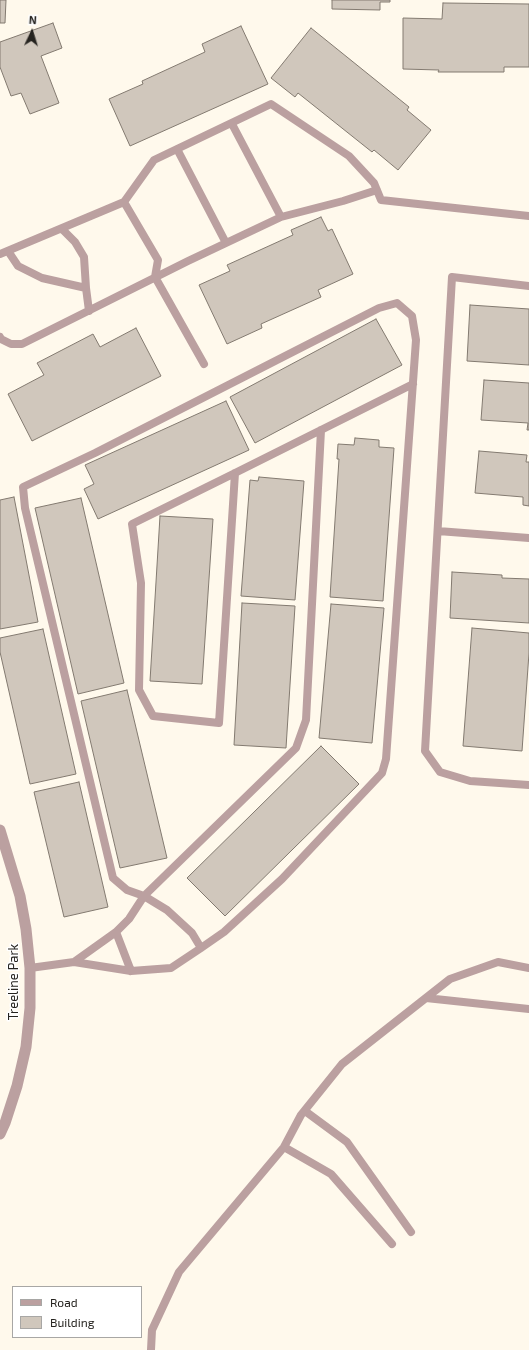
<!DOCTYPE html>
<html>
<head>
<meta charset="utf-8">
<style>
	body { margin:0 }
	#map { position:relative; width:529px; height:1350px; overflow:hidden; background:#fff9ec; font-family:"Exo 2",sans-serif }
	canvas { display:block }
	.legend { position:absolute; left:12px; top:1286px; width:130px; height:52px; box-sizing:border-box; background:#fff; border:1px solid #a8a7a5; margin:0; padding:5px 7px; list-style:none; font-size:12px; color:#25231f }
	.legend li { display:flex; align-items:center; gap:8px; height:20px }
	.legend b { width:20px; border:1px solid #a8a7a5 }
	.north { position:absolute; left:12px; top:12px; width:40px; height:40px; -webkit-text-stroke:3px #fff; paint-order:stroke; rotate:4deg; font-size:11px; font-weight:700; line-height:16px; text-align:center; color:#25231f }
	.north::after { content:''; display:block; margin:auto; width:14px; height:18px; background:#25231f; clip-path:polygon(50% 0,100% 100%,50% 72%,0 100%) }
</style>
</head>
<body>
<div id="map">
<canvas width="529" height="1350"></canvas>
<ul class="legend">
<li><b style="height:5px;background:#bba0a0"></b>Road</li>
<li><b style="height:11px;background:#d0c7bc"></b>Building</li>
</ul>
<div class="north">N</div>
</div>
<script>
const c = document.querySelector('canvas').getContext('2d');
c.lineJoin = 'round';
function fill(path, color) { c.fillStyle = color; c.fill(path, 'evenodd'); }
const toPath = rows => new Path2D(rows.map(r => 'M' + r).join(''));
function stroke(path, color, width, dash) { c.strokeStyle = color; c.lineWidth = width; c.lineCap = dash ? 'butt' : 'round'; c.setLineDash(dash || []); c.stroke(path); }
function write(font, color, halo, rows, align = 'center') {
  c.font = font + ' "Exo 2",sans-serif'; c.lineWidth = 3; c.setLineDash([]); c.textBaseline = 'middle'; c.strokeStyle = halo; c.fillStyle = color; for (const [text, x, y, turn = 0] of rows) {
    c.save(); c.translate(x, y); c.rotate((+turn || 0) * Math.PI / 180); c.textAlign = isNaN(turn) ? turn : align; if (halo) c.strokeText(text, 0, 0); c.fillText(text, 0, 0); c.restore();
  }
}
const building = toPath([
	[0,0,6,0,5,23,0,23,0,0],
	[332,0,390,0,390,2,380,2,380,10,332,9,332,0],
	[443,3,529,4,529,67,504,67,504,72,438,72,439,70,403,69,403,18,442,19,443,3],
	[53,23,62,48,41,56,59,103,30,114,21,93,11,96,0,67,0,42,53,23],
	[241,26,268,84,130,146,109,99,143,84,142,81,205,52,202,44,241,26],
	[311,28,409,107,407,110,431,130,398,170,374,150,372,152,298,93,295,97,271,78,311,28],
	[321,217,328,231,332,229,353,274,318,290,321,297,261,324,262,328,227,344,199,285,230,271,227,265,293,235,291,230,321,217],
	[470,305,529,309,529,365,467,361,470,305],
	[376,319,402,365,255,443,230,397,376,319],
	[136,328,161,376,32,441,8,394,44,375,37,363,93,334,100,347,136,328],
	[484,380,529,383,529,430,527,430,528,423,481,420,484,380],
	[226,401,249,450,98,519,84,489,94,484,85,465,226,401],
	[355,438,379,440,379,447,394,448,383,601,330,597,339,459,337,459,338,444,354,445,355,438],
	[479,451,527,455,526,462,529,462,529,506,523,505,523,497,475,493,479,451],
	[259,477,304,481,295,600,241,596,250,480,258,481,259,477],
	[14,497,38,622,0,629,0,500,14,497],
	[81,498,124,683,78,694,35,508,81,498],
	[160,516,213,519,202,684,150,681,160,516],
	[452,572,502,575,502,578,529,579,529,623,450,618,452,572],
	[242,603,295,606,286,748,234,745,242,603],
	[331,604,384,608,372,743,319,738,331,604],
	[472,628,529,633,529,653,522,751,463,746,472,628],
	[43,629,76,774,30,784,0,652,0,638,43,629],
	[127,690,167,858,120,868,81,701,127,690],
	[321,746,359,784,225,916,187,878,321,746],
	[79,782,108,907,64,917,34,792,79,782]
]);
fill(building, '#d0c7bc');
stroke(building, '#837a70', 1);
stroke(toPath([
	[232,124,281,217],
	[177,149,226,243],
	[124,202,158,260,155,277,204,364],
	[62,229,75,242,84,257,86,288],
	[8,251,18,266,42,278,86,288,89,311],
	[0,254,124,202,154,160,271,104,349,156,374,183,381,200,529,216],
	[529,286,452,277,425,751,440,772,470,781,529,785],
	[0,337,1,339,11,344,22,344,188,261,281,217,343,201,377,190],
	[235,473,219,723,153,716,139,690,141,583,132,524,235,473,413,384],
	[438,531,529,538],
	[116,932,131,971],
	[74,962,116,932,129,919,144,896,296,748,306,720,321,430],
	[30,968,74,962,131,971,171,968,201,948,224,932,282,879,382,773,386,759,416,340,412,316,397,303,379,308,95,453,23,487,25,508,113,878,127,890,144,896,167,910,192,933,201,948],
	[426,998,529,1009],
	[305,1111,347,1142,411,1232],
	[284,1147,331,1174,392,1244],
	[151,1350,152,1330,179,1272,284,1147,301,1115,342,1064,450,979,498,962,529,968]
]), '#bba0a0', 8);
stroke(toPath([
	[0,830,20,896,26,929,30,968,30,1008,26,1047,17,1086,5,1123,0,1134]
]), '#bba0a0', 11);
write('13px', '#25231f', '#fff', [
	["Treeline Park",14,982,-90]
]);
</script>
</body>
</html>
